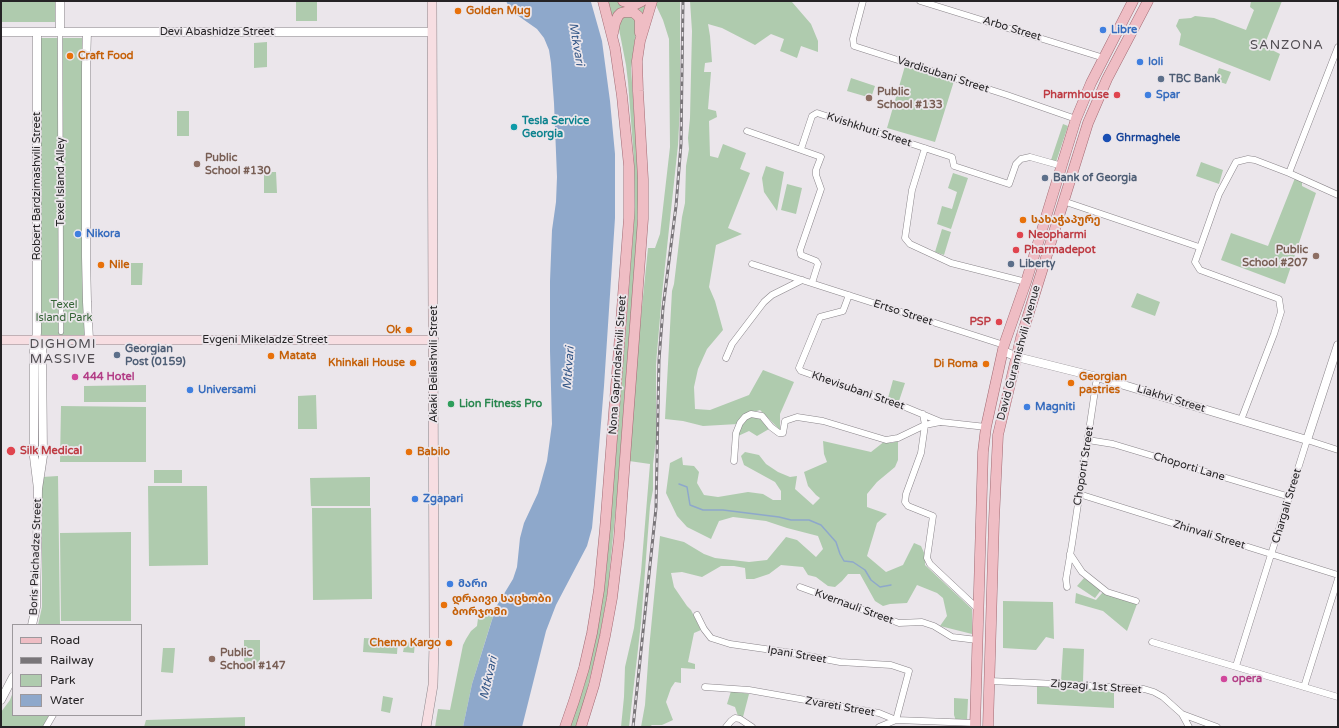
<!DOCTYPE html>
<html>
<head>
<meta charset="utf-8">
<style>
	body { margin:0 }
	#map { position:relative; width:1339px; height:728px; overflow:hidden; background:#ebe6eb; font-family:"Varela Round",sans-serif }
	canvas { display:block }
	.frame { position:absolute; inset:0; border:2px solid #252325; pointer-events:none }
	.legend { position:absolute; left:12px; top:624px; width:130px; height:92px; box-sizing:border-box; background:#ebe6eb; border:1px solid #9c989c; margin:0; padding:5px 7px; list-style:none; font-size:12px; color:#252325 }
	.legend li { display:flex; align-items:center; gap:8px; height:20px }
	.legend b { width:20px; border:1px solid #9c989c }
</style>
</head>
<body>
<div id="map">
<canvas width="1339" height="728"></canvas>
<div class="frame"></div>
<ul class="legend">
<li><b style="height:5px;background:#efbdc4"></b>Road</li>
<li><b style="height:5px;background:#797579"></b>Railway</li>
<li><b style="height:11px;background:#afcbae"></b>Park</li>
<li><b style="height:11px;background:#8ea8cb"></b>Water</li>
</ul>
</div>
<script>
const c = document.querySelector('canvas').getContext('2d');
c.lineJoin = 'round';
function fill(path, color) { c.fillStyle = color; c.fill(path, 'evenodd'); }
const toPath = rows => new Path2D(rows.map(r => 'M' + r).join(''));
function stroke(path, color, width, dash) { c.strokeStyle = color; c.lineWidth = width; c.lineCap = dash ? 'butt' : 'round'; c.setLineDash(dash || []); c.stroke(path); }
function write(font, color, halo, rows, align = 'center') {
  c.font = font + ' "Varela Round","Noto Sans Georgian",sans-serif'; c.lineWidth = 3.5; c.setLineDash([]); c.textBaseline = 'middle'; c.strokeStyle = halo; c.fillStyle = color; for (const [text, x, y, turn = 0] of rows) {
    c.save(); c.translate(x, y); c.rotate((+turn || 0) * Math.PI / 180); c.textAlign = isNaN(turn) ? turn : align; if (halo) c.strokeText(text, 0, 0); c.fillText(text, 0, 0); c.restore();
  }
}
fill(toPath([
	[1,1,55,1,55,22,1,22],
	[296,1,317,1,317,21,296,21],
	[607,1,618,1,622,4,647,1,643,17,640,13,612,19],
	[654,1,680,1,680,106,678,145,662,294,656,364,656,440,653,464,653,490,650,506,641,623,629,727,621,727,624,697,625,667,634,628,641,572,650,464,629,461,636,365,648,248,655,248,660,234,670,147,669,39,663,20],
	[690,1,794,1,792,2,811,24,818,41,818,52,801,46,797,58,780,51,784,39,771,34,755,45,722,28,708,24,710,36,712,62,705,63,704,72,711,72,708,109,716,111,717,117,709,121,710,156,718,158,723,144,746,153,740,169,750,173,728,228,742,234,716,245,709,287,715,301,723,330,707,349,698,369,694,387,695,409,710,410,749,395,763,370,794,382,780,414,780,430,760,410,744,415,738,424,703,426,683,421,665,419,672,291,674,284,682,217,685,203,686,166,689,149,688,138,690,118,692,31],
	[1251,1,1282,1,1264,46,1280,54,1270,81,1179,45,1181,34,1176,26,1179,19,1191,18,1195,16,1214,18,1246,30,1254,10,1250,7],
	[625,16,635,17,637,26,631,68,638,169,638,199,637,233,617,497,607,597,598,645,584,702,576,727,570,727,584,686,594,645,606,572,626,330,635,207,634,160,628,82,626,65,618,24],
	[41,38,82,38,86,335,41,336,38,43],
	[267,42,267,67,254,68,254,43],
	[905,66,954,81,935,142,887,128],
	[1219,68,1231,72,1226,84,1214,80],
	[851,78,875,86,871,98,847,91],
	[177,111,189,111,189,136,177,136],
	[1063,124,1068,126,1056,162,1051,160],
	[1201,162,1223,170,1219,184,1196,176],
	[766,166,784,172,777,211,764,192,762,178],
	[264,172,276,172,277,193,264,193],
	[953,173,968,178,951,229,937,224,942,206,952,209,957,192,948,188],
	[1295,178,1302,181,1302,186,1316,193,1285,284,1221,260,1231,233,1268,246],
	[787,184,802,188,796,214,781,210],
	[942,229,951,232,944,255,935,252],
	[131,263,143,263,142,285,131,285],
	[1137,293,1160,302,1155,316,1131,307],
	[893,380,905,383,899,401,888,398],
	[146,385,146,402,84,402,84,386],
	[316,395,317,429,298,429,298,396],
	[61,406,146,407,146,462,60,462],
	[752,416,761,418,769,429,757,436,749,431,738,436,740,426,746,419],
	[823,441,871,452,885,441,892,443,898,441,898,460,895,467,877,482,867,494,867,507,887,514,877,523,867,556,886,572,903,565,914,543,921,546,925,555,925,565,972,609,972,634,940,626,947,616,943,598,937,593,917,585,907,603,890,604,883,606,875,601,860,574,848,574,842,581,835,587,828,586,816,577,808,575,803,567,781,565,769,574,754,579,746,579,745,568,734,566,721,566,702,577,682,572,671,573,674,587,687,606,691,610,701,630,694,633,688,662,695,664,695,669,681,668,681,683,675,682,671,688,666,702,673,720,662,725,652,725,649,727,641,727,645,705,649,649,660,536,684,542,704,554,715,558,749,562,767,560,786,537,797,540,816,557,823,549,818,536,787,528,766,521,733,517,719,521,711,539,687,527,677,516,666,493,670,463,682,457,683,465,694,466,699,472,697,483,704,495,718,497,748,492,763,494,773,500,781,500,781,491,775,482,744,465,741,456,745,452,759,455,766,464,778,472,790,477,797,476,795,489,813,505,820,498,816,495,808,486,804,472,827,462,824,454],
	[154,470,182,470,182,483,154,483],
	[58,476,60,625,38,625,42,607,42,477],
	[370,477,370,506,311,506,310,478],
	[148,486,207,486,208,565,149,566],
	[312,508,371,508,372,599,313,600],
	[131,532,131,621,61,621,60,533],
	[1084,578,1101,590,1095,598,1077,586],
	[1103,592,1137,604,1127,631,1103,611,1075,603,1076,593,1096,600],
	[1003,601,1053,602,1054,639,1046,637,1036,650,1003,648],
	[479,611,494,613,472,684,463,727,435,727,438,709,450,710,463,645,466,639,471,631,477,626],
	[364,638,398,640,397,654,363,652],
	[244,640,260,640,260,665,244,665],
	[405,642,415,643,414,653,403,652],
	[163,648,175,648,173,673,161,672],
	[1063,648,1084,649,1083,682,1061,681],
	[1037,685,1114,690,1114,708,1037,704],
	[731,691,749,694,743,717,738,716,735,707,727,704],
	[13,692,13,715,49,715,43,727,1,727,1,712,10,700],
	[383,696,393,698,390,713,381,711],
	[954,698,968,699,967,721,956,721,954,715],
	[245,717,245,727,144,727,146,720]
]), '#afcbae');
fill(toPath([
	[506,1,591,2,602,41,610,101,615,154,615,218,604,386,595,496,592,528,587,546,556,605,546,631,522,727,463,727,472,684,496,607,513,579,517,567,520,538,524,523,538,493,547,461,552,424,550,351,550,281,552,230,556,202,557,177,554,103,551,63,549,50,544,38,537,29,517,15,509,7]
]), '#8ea8cb');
stroke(toPath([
	[679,484,687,487,690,505,703,510,723,510,779,517,791,520,809,520,821,525,836,542,840,554,844,561,853,562,865,570,871,580,880,587,891,585]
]), '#8ea8cb', 1.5);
const pedestrian = toPath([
	[60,32,61,332]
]);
const minor = toPath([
	[863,1,853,39,854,46,1007,95,1076,119],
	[920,1,1104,58],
	[747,131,821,157,816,170,816,175,821,189,800,250,801,255,816,261,818,264,812,283],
	[925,148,912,190,905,238,910,244,951,263,1026,282],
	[801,149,812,116,817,113,952,157,954,166,1009,184,1016,164,1021,159,1030,157,1062,166],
	[1289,173,1338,47],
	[1063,201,1199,247],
	[752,264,1004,345],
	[849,295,843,311,820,317,799,368,801,371,905,407,941,422,986,427],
	[726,358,732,344,764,302,772,295,802,280],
	[923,414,925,425,921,453,906,494,905,502,908,506,933,516,927,558,930,564,978,609],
	[1241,420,1274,334,1281,312,1279,299,1200,270,1195,262,1219,194,1236,162,1248,159,1255,160,1289,173,1338,195],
	[1088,440,1113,444,1290,497],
	[734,461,736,433,740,423,745,417,751,414,762,416,771,427,779,433,783,433,785,421,797,417,823,421,886,440,898,438,925,425,940,422],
	[1079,494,1338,575],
	[1070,554,1082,572,1107,592,1136,601],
	[800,587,899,623,922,622,934,626,952,637,977,640],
	[1067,587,1066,579,1072,544,1097,377],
	[697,615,704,629,711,638,730,644,793,653,840,662,891,665,909,671,896,720,879,727],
	[1152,642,1338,697],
	[1236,666,1307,440,1338,450],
	[990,681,1057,684,1144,689,1154,692,1163,697,1182,714,1217,727],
	[705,687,749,690,879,713,896,720,975,723],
	[1304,687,1338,579],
	[1182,714,1189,727],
	[46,727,53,715],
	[726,727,731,721,735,718,740,719,752,727]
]);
const tertiary = toPath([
	[60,1,60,32],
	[1,32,432,32],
	[37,32,37,333,34,350,34,457,38,489],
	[87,32,86,66,86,257,87,302,89,339],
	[1003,351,1017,357,1097,377,1307,440,1338,345],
	[32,625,36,607,38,489,43,456,42,340],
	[1,700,13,677]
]);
const secondary = toPath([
	[1,340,434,340],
	[426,727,433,685,434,643,432,1]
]);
const primary = toPath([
	[623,1,632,4,636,4,642,1],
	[613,33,615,23,618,16,621,13,625,12,633,12,638,16,640,20,640,33],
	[565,727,574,701,584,668,592,633,599,590,605,529,629,218,629,166,622,96,615,48,603,1],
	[581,727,594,685,605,636,612,598,619,539,643,219,643,179,638,91,637,61,640,41,652,1],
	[975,727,983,452,986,427,1004,345,1026,282,1076,119,1091,83,1133,1],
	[988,727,994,520,998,435,1021,338,1088,123,1107,79,1148,1]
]);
stroke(pedestrian, '#8a858a', 5.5);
stroke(minor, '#8a858a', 7);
stroke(tertiary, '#8a858a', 9);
stroke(secondary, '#8a858a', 10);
stroke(primary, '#a26a73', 11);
stroke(pedestrian, '#fff', 4.5);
stroke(minor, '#fff', 6);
stroke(tertiary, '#fff', 8);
stroke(secondary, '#f7dee2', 9);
stroke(primary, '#efbdc4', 10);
const rail = toPath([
	[633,727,656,508,659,360,663,308,676,206,681,144,683,1]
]);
stroke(rail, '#797579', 3);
stroke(rail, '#ebe6eb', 1.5, [4.5]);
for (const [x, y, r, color] of [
	[458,11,4,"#e8710a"],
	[1103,30,4,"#3f7fe0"],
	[70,56,4,"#e8710a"],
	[1140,62,4,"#3f7fe0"],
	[1161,79,4,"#5c6f8a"],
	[1117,95,4,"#e0444e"],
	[1148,95,4,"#3f7fe0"],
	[869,98,4,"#8d6e63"],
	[514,127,4,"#0f9aa8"],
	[1107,138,5,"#1a4fb4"],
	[197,164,4,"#8d6e63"],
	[1045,178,4,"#5c6f8a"],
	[1023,220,4,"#e8710a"],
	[78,234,4,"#3f7fe0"],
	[1020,235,4,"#e0444e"],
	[1016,250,4,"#e0444e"],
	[1316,256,4,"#8d6e63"],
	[1011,264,4,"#5c6f8a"],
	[101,265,4,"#e8710a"],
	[999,322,4,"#e0444e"],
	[409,330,4,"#e8710a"],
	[117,355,4,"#5c6f8a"],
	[271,356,4,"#e8710a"],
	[413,363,4,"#e8710a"],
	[986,364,4,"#e8710a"],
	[75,377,4,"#d1479c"],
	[1071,383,4,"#e8710a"],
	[190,390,4,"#3f7fe0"],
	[451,404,4,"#2e9e5b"],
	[1027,407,4,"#3f7fe0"],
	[11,451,5,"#e0444e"],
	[409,452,4,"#e8710a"],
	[415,499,4,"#3f7fe0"],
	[450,584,4,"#3f7fe0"],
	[444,605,4,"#e8710a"],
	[449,643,4,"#e8710a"],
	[212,659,4,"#8d6e63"],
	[1224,679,4,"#d1479c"]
]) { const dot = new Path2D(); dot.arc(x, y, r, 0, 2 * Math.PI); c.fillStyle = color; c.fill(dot); stroke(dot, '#ebe6eb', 1.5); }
write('bold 11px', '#c56008', '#ebe6eb', [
	["Golden Mug",466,11],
	["Craft Food",78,56],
	["სახაჭაპურე",1031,220],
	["Nile",109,265],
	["Ok",401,330,"right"],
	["Matata",279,356],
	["Khinkali House",405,363,"right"],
	["Di Roma",978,364,"right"],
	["Georgian",1079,377],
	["pastries",1079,390],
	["Babilo",417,452],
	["დრაივი საცხობი",452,599],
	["ბორჯომი",452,612],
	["Chemo Kargo",441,643,"right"]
], 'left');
write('11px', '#252325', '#ebe6eb', [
	["Arbo Street",1012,29,17],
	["Devi Abashidze Street",217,32],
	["Vardisubani Street",943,75,18],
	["Kvishkhuti Street",869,130,18],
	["Texel Island Alley",61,182,-90],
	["Robert Bardzimashvili Street",37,186,-90],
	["Ertso Street",903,313,18],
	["Evgeni Mikeladze Street",265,340],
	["David Guramishvili Avenue",1019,353,-75],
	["Akaki Beliashvili Street",434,364,-90],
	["Nona Gaprindashvili Street",618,365,-86],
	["Khevisubani Street",858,391,19],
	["Liakhvi Street",1171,399,17],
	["Choporti Street",1084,466,-81],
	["Choporti Lane",1189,467,17],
	["Chargali Street",1287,506,-73],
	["Zhinvali Street",1209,535,17],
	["Boris Paichadze Street",36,557,-88],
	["Kvernauli Street",854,607,20],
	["Ipani Street",797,655,10],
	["Zigzagi 1st Street",1096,687,4],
	["Zvareti Street",840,707,10]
]);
write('bold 11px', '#366cbe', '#ebe6eb', [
	["Libre",1111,30],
	["Ioli",1148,62],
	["Spar",1156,95],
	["Nikora",86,234],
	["Universami",198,390],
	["Magniti",1035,407],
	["Zgapari",423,499],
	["მარი",458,584]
], 'left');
write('bold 11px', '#4e5e75', '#ebe6eb', [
	["TBC Bank",1169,79],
	["Bank of Georgia",1053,178],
	["Liberty",1019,264],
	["Georgian",125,349],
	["Post (0159)",125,362]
], 'left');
write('bold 11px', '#785e54', '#ebe6eb', [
	["Public",877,92],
	["School #133",877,105],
	["Public",205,158],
	["School #130",205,171],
	["Public",1308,250,"right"],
	["School #207",1308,263,"right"],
	["Public",220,653],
	["School #147",220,666]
], 'left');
write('bold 11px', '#be3a42', '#ebe6eb', [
	["Pharmhouse",1109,95,"right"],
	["Neopharmi",1028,235],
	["Pharmadepot",1024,250],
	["PSP",991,322,"right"],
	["Silk Medical",20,451]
], 'left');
write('bold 11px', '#0d838f', '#ebe6eb', [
	["Tesla Service",522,121],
	["Georgia",522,134]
], 'left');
write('bold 11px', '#164399', '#ebe6eb', [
	["Ghrmaghele",1116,138]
], 'left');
write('11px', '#366437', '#ebe6eb', [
	["Texel",64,305],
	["Island Park",64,318]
]);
write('bold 11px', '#b23c85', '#ebe6eb', [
	["444 Hotel",83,377],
	["opera",1232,679]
], 'left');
write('bold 11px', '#27864d', '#ebe6eb', [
	["Lion Fitness Pro",459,404]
], 'left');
write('italic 12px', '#345787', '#ebe6eb', [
	["Mtkvari",576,44,80],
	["Mtkvari",569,368,-86],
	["Mtkvari",489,678,-77]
]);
c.letterSpacing = '1px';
write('13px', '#504c51', '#ebe6eb', [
	["SANZONA",1287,46],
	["DIGHOMI",63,345],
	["MASSIVE",63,360]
]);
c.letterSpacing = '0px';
</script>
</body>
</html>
